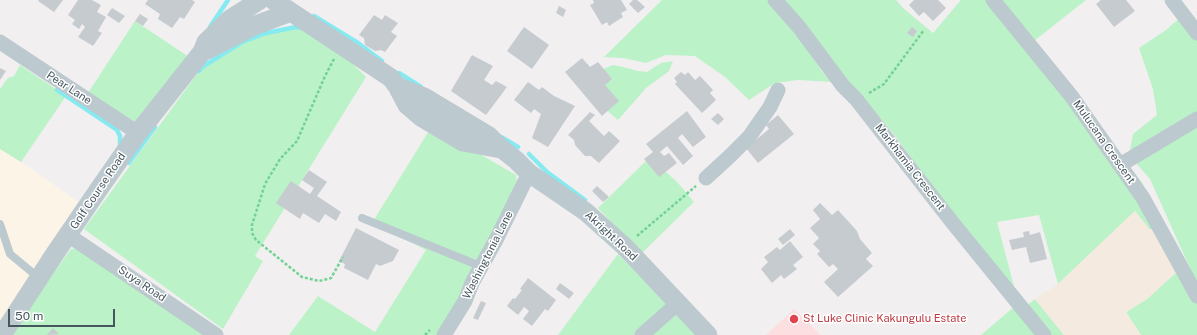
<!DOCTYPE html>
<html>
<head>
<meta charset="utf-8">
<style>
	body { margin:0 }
	#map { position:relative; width:1197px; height:335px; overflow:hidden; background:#f2eff0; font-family:"Public Sans",sans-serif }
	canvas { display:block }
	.scale { position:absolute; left:8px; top:309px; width:107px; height:18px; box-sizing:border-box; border:2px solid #46565e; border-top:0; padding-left:5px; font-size:12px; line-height:14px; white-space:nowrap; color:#46565e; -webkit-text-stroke:3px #fff; paint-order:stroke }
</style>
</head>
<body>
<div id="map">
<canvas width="1197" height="335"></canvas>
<div class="scale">50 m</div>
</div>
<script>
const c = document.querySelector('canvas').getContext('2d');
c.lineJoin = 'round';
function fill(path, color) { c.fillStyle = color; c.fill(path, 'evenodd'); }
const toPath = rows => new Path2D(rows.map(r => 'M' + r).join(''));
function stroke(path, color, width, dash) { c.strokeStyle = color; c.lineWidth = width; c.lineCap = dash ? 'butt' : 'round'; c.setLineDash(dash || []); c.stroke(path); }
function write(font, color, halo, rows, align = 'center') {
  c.font = font + ' "Public Sans",sans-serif'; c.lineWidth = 3; c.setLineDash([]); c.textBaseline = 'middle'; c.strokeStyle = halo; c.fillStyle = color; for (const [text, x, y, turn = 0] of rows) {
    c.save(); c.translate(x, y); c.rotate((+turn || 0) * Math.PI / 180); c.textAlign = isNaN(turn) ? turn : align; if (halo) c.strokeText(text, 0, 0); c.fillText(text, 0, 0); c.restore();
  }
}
fill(toPath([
	[0,149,32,169,78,202,0,323]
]), '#fdf4e8');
fill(toPath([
	[794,309,821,335,766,335]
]), '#fcdfe0');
fill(toPath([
	[662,0,770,0,800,38,823,73,833,82,798,80,775,83,749,100,725,77,695,56,666,55,646,63,623,58,604,57],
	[783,0,896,0,903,8,933,33,961,0,989,0,1141,181,1146,190,1159,225,1150,230,1135,211,1058,284,1039,215,997,222,1016,294,948,208,896,137,863,97,829,71],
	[999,0,1086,0,1034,41],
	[1183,15,1197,33,1197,284,1150,179,1129,155,1133,134,1157,115,1153,89,1139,48,1166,30],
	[135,21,189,57,136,123,88,93],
	[300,26,349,60,366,77,255,256,263,261,223,329,84,229,202,67,252,36,284,28],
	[673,61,669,71,646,88,618,120,595,100,603,69,613,65,623,67,638,71,647,72,661,63],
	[20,65,66,96,21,162,0,149,0,89,8,78,14,76],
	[432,126,516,175,517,184,443,335,289,335,318,296,375,332,426,250,372,223],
	[650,157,678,183,694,202,641,254,598,208],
	[80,248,208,335,13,335,48,280,71,249],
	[618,254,694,331,698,335,558,335],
	[1180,269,1197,299,1197,335,1141,335,1126,312,1147,299],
	[1035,299,1064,335,1050,335,1026,306],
	[1015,306,1040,335,981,335]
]), '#bbf2c8');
fill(toPath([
	[1135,211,1150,230,1159,225,1180,269,1147,299,1126,312,1141,335,1064,335,1035,299,1058,284]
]), '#f4eadf');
stroke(toPath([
	[314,16,358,43,382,61],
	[210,27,228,0],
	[199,71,202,67,242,42,266,33,296,27,302,28],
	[399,73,421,87],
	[57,90,117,130,120,136,120,145],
	[501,137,518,147],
	[529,154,547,172,585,200],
	[129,163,155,127]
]), '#86eaf1', 4.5);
fill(toPath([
	[39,0,63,0,54,12,38,1],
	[78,0,92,0,101,5,97,12,106,17,98,31,102,33,93,46,78,37,85,27,82,24,79,29,72,24,75,20,68,15],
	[148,0,192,0,195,2,184,19,180,17,172,28,158,19,160,14,145,4],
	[593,0,621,0,627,10,621,13,623,17,609,26,607,22,602,25,590,5,594,3],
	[633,0,637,0,645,7,638,13,629,4],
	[914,0,938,0,946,8,933,21,924,12,919,16,909,5],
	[1101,0,1126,0,1135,11,1114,27,1096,4],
	[559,6,566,10,563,17,556,13],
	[112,8,125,16,119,23,107,15],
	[140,14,148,19,143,26,135,21],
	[374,15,382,20,385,15,398,23,391,32,397,36,385,52,381,50,375,51,365,45,364,38,359,35],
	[524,27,549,45,532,69,507,51],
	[912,27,917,31,913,37,907,33],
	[472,55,493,66,484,80,492,85,496,81,507,87,486,115,451,91],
	[582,58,590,67,598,62,612,79,605,85,619,101,602,116,565,72],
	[0,68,6,71,0,80],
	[681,72,685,75,688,72,695,80,700,76,713,90,710,93,716,100,702,113,675,84,677,82,674,78],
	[528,82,539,90,542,87,554,96,575,106,548,147,532,138,541,114,534,109,531,113,514,100],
	[687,111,706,137,693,147,682,134,678,138,693,156,683,165,667,146,660,152,664,156,669,153,677,163,659,177,644,159,653,152,646,144],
	[590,112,595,115,589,121,604,136,609,131,620,141,599,163,591,156,585,156,575,145,574,140,568,135],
	[718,113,724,119,718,125,711,119],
	[778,115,794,134,758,163,746,148,769,129,766,125],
	[309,170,327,182,317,196,341,212,336,221,325,214,319,223,303,213,300,219,276,203,291,181,310,194,314,188,302,180],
	[597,186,609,197,603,202,592,191],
	[820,203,832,215,838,210,857,231,860,239,872,253,866,259,873,266,838,297,824,282,838,269,833,264,829,267,817,254,820,251,813,244,819,238,810,228,820,219,813,210],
	[356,228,399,250,393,261,380,266,376,264,368,280,344,268,345,264,339,261],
	[790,229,795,235,783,245,778,239],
	[1029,231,1030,235,1040,232,1047,259,1030,263,1026,247,1012,250,1009,240,1024,237,1023,232],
	[790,241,803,257,793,265,797,269,784,279,781,275,772,283,761,269,768,262,764,257,777,247,780,250],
	[528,278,556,300,548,311,545,309,532,326,523,319,529,311,524,307,518,315,507,306,513,298,515,299,522,290,520,289],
	[560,283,574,293,569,299,556,289],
	[481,301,486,303,478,320,473,318],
	[53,328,59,334,47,335]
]), '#c6cbcf');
stroke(toPath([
	[334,59,325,76,297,141,280,159,265,184,252,225,252,233,256,240,302,277,319,281,331,278,343,257],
	[869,93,884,84,924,30],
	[637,236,696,186],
	[425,335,430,330]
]), '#71d294', 2.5, [3, 2]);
stroke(toPath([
	[362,218,480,266],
	[0,224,10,254,39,278]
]), '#bcc9cf', 8);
stroke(toPath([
	[775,0,799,27,843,86,856,99,952,222,1044,335],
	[993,0,1072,97,1143,198,1197,296],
	[1172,0,1197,33],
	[0,42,138,133],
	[1120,165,1197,119],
	[706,178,730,156,749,137,770,107,778,90],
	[68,235,216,335],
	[444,335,465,301,472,283,497,238,529,173],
	[642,335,678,303]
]), '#bcc9cf', 15);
stroke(toPath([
	[273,0,391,78,397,86,407,105,421,117,463,142,501,149],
	[207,50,256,25,291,12],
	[397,86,424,97,489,136,502,149,516,160,529,173,586,212,625,247,708,335],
	[2,335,54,255,101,186,138,133,202,52,206,42,230,19,260,0]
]), '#bcc9cf', 19);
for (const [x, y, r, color] of [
	[794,319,5,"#e0444e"]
]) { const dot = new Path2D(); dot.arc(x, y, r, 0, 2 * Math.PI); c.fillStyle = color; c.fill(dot); stroke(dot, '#fff', 1.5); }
write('11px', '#46565e', '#fff', [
	["Pear Lane",69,88,33],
	["Mulucana Crescent",1104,142,55],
	["Markhamia Crescent",910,167,52],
	["Golf Course Road",98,191,-56],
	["Akright Road",611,236,43],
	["Washingtonia Lane",488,255,-63],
	["Suya Road",142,284,34]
]);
write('11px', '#be3a42', '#fff', [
	["St Luke Clinic Kakungulu Estate",803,319]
], 'left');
</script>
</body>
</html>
